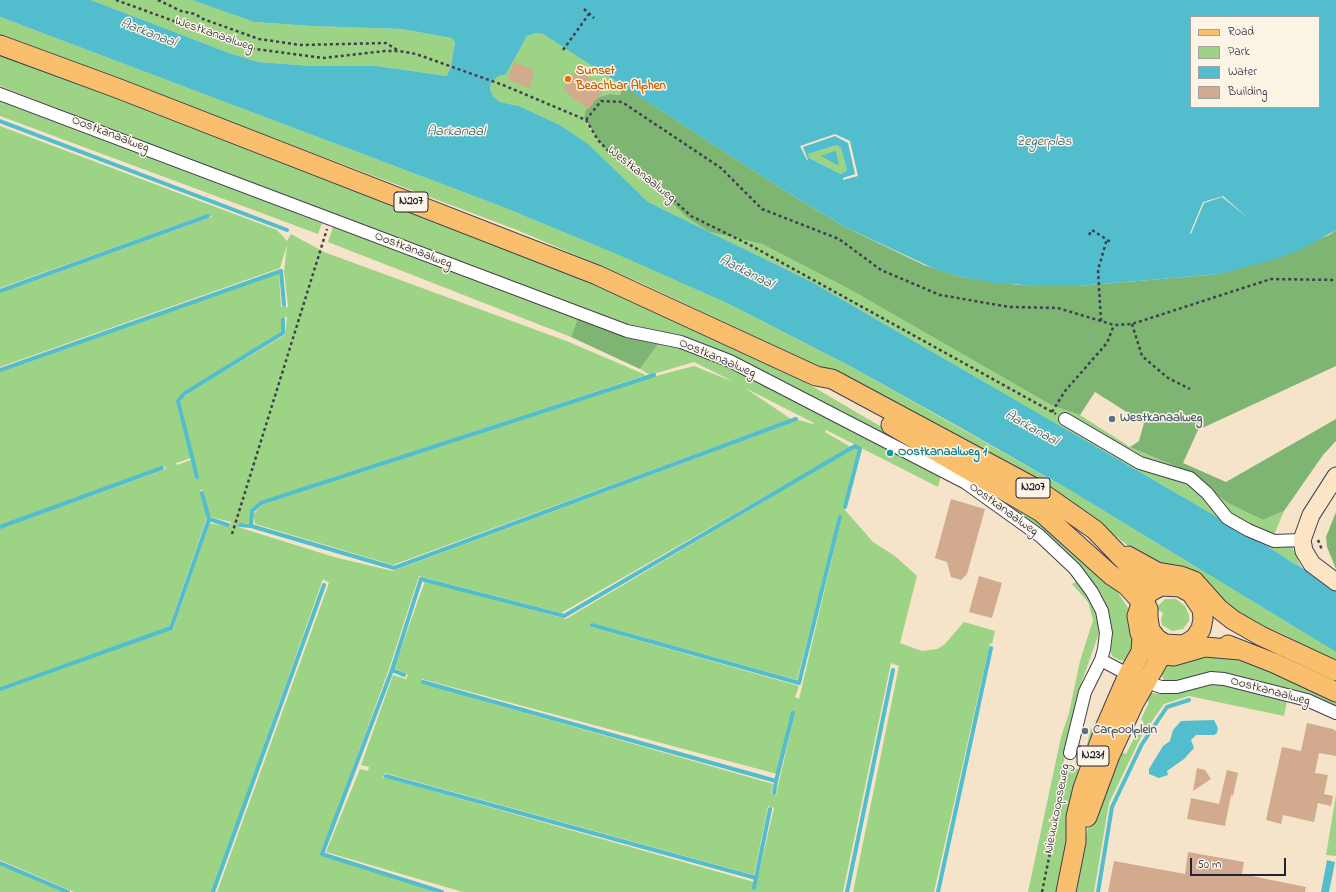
<!DOCTYPE html>
<html>
<head>
<meta charset="utf-8">
<style>
	body { margin:0 }
	#map { position:relative; width:1336px; height:892px; overflow:hidden; background:#f5e4ca; font-family:"Indie Flower",sans-serif }
	canvas { display:block }
	.legend { position:absolute; left:1190px; top:16px; width:130px; height:92px; box-sizing:border-box; background:#fcf5e5; border:1px solid #a5a1a1; margin:0; padding:5px 7px; list-style:none; font-size:12px; color:#22223b }
	.legend li { display:flex; align-items:center; gap:8px; height:20px }
	.legend b { width:20px; border:1px solid #a5a1a1 }
	.scale { position:absolute; left:1190px; top:858px; width:96px; height:18px; box-sizing:border-box; border:2px solid #22223b; border-top:0; padding-left:5px; font-size:12px; line-height:14px; white-space:nowrap; color:#22223b; -webkit-text-stroke:3px #fcf5e5; paint-order:stroke }
</style>
</head>
<body>
<div id="map">
<canvas width="1336" height="892"></canvas>
<ul class="legend">
<li><b style="height:5px;background:#f9bf6d"></b>Road</li>
<li><b style="height:11px;background:#9dd385"></b>Park</li>
<li><b style="height:11px;background:#51bdcd"></b>Water</li>
<li><b style="height:11px;background:#d2aa8d"></b>Building</li>
</ul>
<div class="scale">50 m</div>
</div>
<script>
const c = document.querySelector('canvas').getContext('2d');
c.lineJoin = 'round';
function fill(path, color) { c.fillStyle = color; c.fill(path, 'evenodd'); }
const toPath = rows => new Path2D(rows.map(r => 'M' + r).join(''));
function stroke(path, color, width, dash) { c.strokeStyle = color; c.lineWidth = width; c.lineCap = dash ? 'butt' : 'round'; c.setLineDash(dash || []); c.stroke(path); }
function write(font, color, halo, rows, align = 'center') {
  c.font = font + ' "Indie Flower",sans-serif'; c.lineWidth = 3; c.setLineDash([]); c.textBaseline = 'middle'; c.strokeStyle = halo; c.fillStyle = color; for (const [text, x, y, turn = 0] of rows) {
    c.save(); c.translate(x, y); c.rotate((+turn || 0) * Math.PI / 180); c.textAlign = isNaN(turn) ? turn : align; if (halo) c.strokeText(text, 0, 0); c.fillText(text, 0, 0); c.restore();
  }
}
fill(toPath([
	[91,0,192,0,254,22,311,26,402,29,451,38,455,42,451,66,447,76,377,66,313,66,258,62,229,53],
	[0,17,503,207,620,255,729,304,848,365,1073,492,1336,652,1336,663,1285,635,1246,618,1131,548,1082,510,908,409,639,282,517,230,0,35],
	[536,33,543,34,622,85,620,95,610,94,599,97,590,104,585,111,584,118,589,128,628,167,652,184,710,232,762,244,851,290,1051,405,1080,415,1130,447,1182,469,1228,503,1246,512,1263,520,1284,511,1274,535,1284,545,1292,547,1301,567,1293,563,1264,544,812,282,648,202,587,144,560,125,519,106,500,102,493,96,490,89,491,83,498,75,506,73,527,36],
	[0,49,478,231,769,361,926,453,918,453,842,411,730,356,629,325,407,244,0,86],
	[0,99,322,223,318,234,0,116],
	[0,126,277,230,287,241,291,234,324,252,569,342,646,375,260,502,251,512,251,523,239,523,238,527,334,557,393,571,799,420,813,424,814,423,745,388,791,419,393,565,255,524,253,514,262,505,652,377,694,366,734,382,694,362,650,375,640,369,659,343,685,348,715,359,941,475,938,487,826,430,825,432,851,447,561,613,419,576,389,669,321,854,436,892,217,892,329,583,323,579,212,892,74,892,0,860,0,691,173,629,209,523,230,527,231,522,210,517,203,490,200,490,207,517,169,627,0,687,0,529,166,469,164,466,0,526,0,372,279,273,281,307,288,307,284,271,287,245,280,268,0,367,0,293,212,217,208,214,0,288],
	[281,317,287,317,285,335,190,392,180,401,198,477,196,478,191,460,177,465,176,463,191,458,179,413,178,401,189,390,282,332],
	[837,145,841,148,847,170,841,174,809,158,808,154],
	[333,227,578,318,571,337,328,242],
	[855,447,858,449,844,509,873,542,895,556,917,576,900,643,922,651,937,649,944,645,964,622,995,631,992,644,990,643,934,892,853,892,899,666,891,663,843,892,463,892,326,852,360,769,368,771,369,767,361,765,393,675,406,679,408,675,394,668,425,581,566,619],
	[840,515,842,516,799,699,795,697,799,686,591,627,592,623,797,680],
	[422,679,777,774,793,711,795,712,776,795,771,794,773,784,421,683],
	[385,773,754,875,768,806,774,808,755,890,753,889,754,882,383,777],
	[975,485,1033,517,1074,550,1117,591,1130,611,1135,643,1126,661,1119,660,1112,656,1110,650,1112,628,1108,614,1037,528,1022,515],
	[1079,581,1096,608,1099,625,1099,633,1082,681,1063,765,1081,770,1091,728,1095,730,1058,892,1028,892,1061,737,1069,713,1080,661,1093,620,1088,602,1072,584],
	[1165,599,1176,599,1185,606,1189,615,1189,621,1183,629,1172,631,1162,625,1161,620,1163,613,1156,608],
	[1199,656,1237,658,1261,667,1336,700,1336,708,1230,675,1167,682,1164,681,1161,672,1166,665],
	[1219,684,1287,701,1284,716,1189,696,1164,704,1141,737,1109,803,1094,892,1073,892,1088,828,1101,788,1121,752,1126,754,1137,732,1139,733,1144,723,1141,719,1149,702,1145,700,1151,693,1170,694,1203,685],
	[1336,795,1336,856,1326,855],
	[0,864,66,892,0,892]
]), '#9dd385');
fill(toPath([
	[622,85,785,191,845,227,924,265,961,277,1018,285,1078,286,1220,274,1329,235,1336,230,1336,366,1198,430,1183,463,1226,482,1336,419,1336,441,1323,455,1284,511,1263,520,1246,512,1228,503,1182,469,1130,447,1139,441,1144,423,1095,392,1080,415,1051,405,851,290,762,244,710,232,688,218,652,184,628,167,603,146,584,118,585,111,590,104,599,97,610,94,620,95],
	[578,318,659,343,640,369,571,337],
	[1336,512,1336,569,1327,547,1326,537]
]), '#7eb572');
fill(toPath([
	[0,0,91,0,229,53,258,62,313,66,377,66,447,76,451,66,455,42,451,38,402,29,311,26,254,22,192,0,1336,0,1336,230,1300,250,1273,260,1220,274,1078,286,1039,286,995,283,961,277,935,269,845,227,785,191,543,34,536,33,527,36,506,74,498,76,491,83,490,89,493,96,500,102,519,106,560,125,588,144,648,202,812,282,1264,544,1293,563,1301,567,1336,591,1336,652,1073,492,961,428,848,365,729,304,619,255,503,207,0,17],
	[1191,17,1319,17,1319,107,1191,107],
	[837,145,841,148,847,170,841,174,809,158,808,154],
	[836,151,839,166,821,156,835,151],
	[1214,720,1218,728,1217,733,1214,735,1196,735,1191,740,1194,748,1184,759,1167,771,1168,775,1159,778,1149,774,1149,769,1163,746,1170,741,1173,730,1181,721],
	[1327,860,1335,862,1329,892,1321,892]
]), '#51bdcd');
fill(toPath([
	[835,134,850,141,858,176,843,180,843,178,855,174,848,143,835,136,803,147,808,160,807,160,800,146],
	[1223,196,1249,219,1222,197,1204,203,1191,234,1190,233,1203,202]
]), '#f5e4ca');
stroke(toPath([
	[0,121,287,230],
	[0,291,208,216],
	[0,370,281,271,284,305],
	[654,375,261,503,252,511,251,526,394,568,796,419],
	[197,477,178,401,185,393,283,333,283,319],
	[209,519,228,525],
	[240,525,251,526],
	[0,527,162,468],
	[592,625,799,683,840,517],
	[392,670,404,675],
	[423,682,776,781,793,713],
	[0,689,171,628,209,519,202,493],
	[386,776,756,878,770,809],
	[774,793,776,781],
	[0,863,68,892],
	[754,888,756,878],
	[213,892,324,585],
	[442,892,322,854,392,670,421,579,564,616,855,446,860,449,845,507],
	[847,892,893,670],
	[938,892,991,648],
	[1098,892,1112,807,1142,744,1167,707,1189,700]
]), '#51bdcd', 4);
fill(toPath([
	[514,62,535,71,529,88,507,79],
	[577,69,604,89,589,109,568,94,567,91,563,88],
	[951,499,985,509,967,574,961,580,951,577,947,562,935,558],
	[979,576,1002,583,992,618,969,612],
	[1307,723,1333,729,1336,731,1336,756,1319,753,1315,773,1328,775,1324,794,1333,796,1331,806,1318,803,1314,822,1283,815,1281,824,1266,820,1282,747,1301,751],
	[1197,768,1205,770,1211,779,1193,791],
	[1227,770,1238,773,1233,796,1231,795,1225,826,1187,819,1191,798,1219,804],
	[1188,852,1244,862,1242,874,1306,887,1305,892,1108,892,1114,861,1185,874]
]), '#d2aa8d');
const street = toPath([
	[0,94,627,331,681,342,730,361,966,483,1040,536,1075,569,1092,592,1102,611,1106,633,1104,649,1101,660,1085,692,1070,753],
	[1065,419,1140,463,1190,478,1207,493,1227,518,1248,530,1274,541,1302,540],
	[1101,660,1133,677,1161,687,1177,687,1211,678,1224,679,1307,700,1336,713]
]);
const secondary = toPath([
	[1336,476,1311,515,1302,540,1304,551,1312,564,1336,582]
]);
const primary = toPath([
	[0,45,117,88,597,275,816,376,832,379,1035,488,1095,530,1143,580,1155,589],
	[891,425,1041,512,1111,575,1126,585,1138,598,1142,601,1146,605,1148,609,1148,618,1150,630,1157,639,1165,644,1184,645,1195,638,1201,629,1203,619,1202,609,1191,593,1180,587,1161,586,1150,592,1142,601,1137,616,1140,633,1147,644,1155,651,1165,655,1174,656,1205,647,1240,650],
	[1128,556,1157,572,1181,576,1194,581,1219,609,1233,620,1261,636,1336,671],
	[1228,645,1274,663,1336,692],
	[1087,817,1110,755,1134,703,1162,654,1171,647],
	[1066,892,1076,842,1076,817,1083,788,1105,728,1128,675,1141,652,1142,638]
]);
stroke(street, '#423f50', 14);
stroke(secondary, '#423f50', 19);
stroke(primary, '#423f50', 21);
stroke(toPath([
	[116,0,248,48,323,58,385,51,399,51,416,54,503,85,586,120,598,140,612,155,628,167,653,181,691,216,750,245,1056,414],
	[158,0,181,11,195,14,203,19,259,39,301,45,386,43,399,51],
	[584,9,594,18],
	[563,50,589,14],
	[586,120,601,101,622,102,721,168,762,209,839,239,881,270,940,295,1010,307,1058,308,1114,325,1132,324,1271,279,1336,280],
	[1089,235,1092,230,1112,243],
	[1101,321,1098,270,1107,239],
	[1132,324,1142,356,1168,378,1190,389],
	[1052,412,1065,391,1107,343,1114,325],
	[232,534,327,229],
	[1318,540,1322,550],
	[1042,892,1068,764]
]), '#423f50', 2.5, [3, 3]);
stroke(street, '#fff', 12);
stroke(secondary, '#fde5c5', 17);
stroke(primary, '#f9bf6d', 19);
for (const [x, y, r, color] of [
	[568,79,4,"#e8710a"],
	[1112,419,4,"#5c6f8a"],
	[890,453,4,"#0f9aa8"],
	[1085,731,4,"#5c6f8a"]
]) { const dot = new Path2D(); dot.arc(x, y, r, 0, 2 * Math.PI); c.fillStyle = color; c.fill(dot); stroke(dot, '#fcf5e5', 1.5); }
for (const [x, y, w] of [
	[411,202,34],
	[1033,488,34],
	[1093,756,32]
]) { const box = new Path2D(); box.roundRect(x - w / 2, y - 10, w, 20, 3); c.fillStyle = '#fcf5e5'; c.fill(box); stroke(box, '#22223b', 1); }
write('bold 12px', '#22223b', null, [
	["N207",411,202],
	["N207",1033,488],
	["N231",1093,756]
]);
write('13px', '#22223b', '#fcf5e5', [
	["Westkanaalweg",214,35,19],
	["Oostkanaalweg",110,135,21],
	["Westkanaalweg",641,175,38],
	["Oostkanaalweg",413,251,21],
	["Oostkanaalweg",717,359,23],
	["Oostkanaalweg",1003,510,36],
	["Oostkanaalweg",1270,692,15],
	["Nieuwkoopseweg",1058,809,-79]
]);
write('bold 13px', '#c56008', '#fcf5e5', [
	["Sunset",576,72],
	["Beachbar Alphen",576,87]
], 'left');
write('bold 13px', '#4e5e75', '#fcf5e5', [
	["Westkanaalweg",1120,419],
	["Carpoolplein",1093,731]
], 'left');
write('bold 13px', '#0d838f', '#fcf5e5', [
	["Oostkanaalweg 1",898,453]
], 'left');
write('italic 14px', '#32586e', '#fcf5e5', [
	["Aarkanaal",148,34,21],
	["Aarkanaal",456,133],
	["Zegerplas",1044,143],
	["Aarkanaal",746,273,27],
	["Aarkanaal",1031,429,29]
]);
</script>
</body>
</html>
